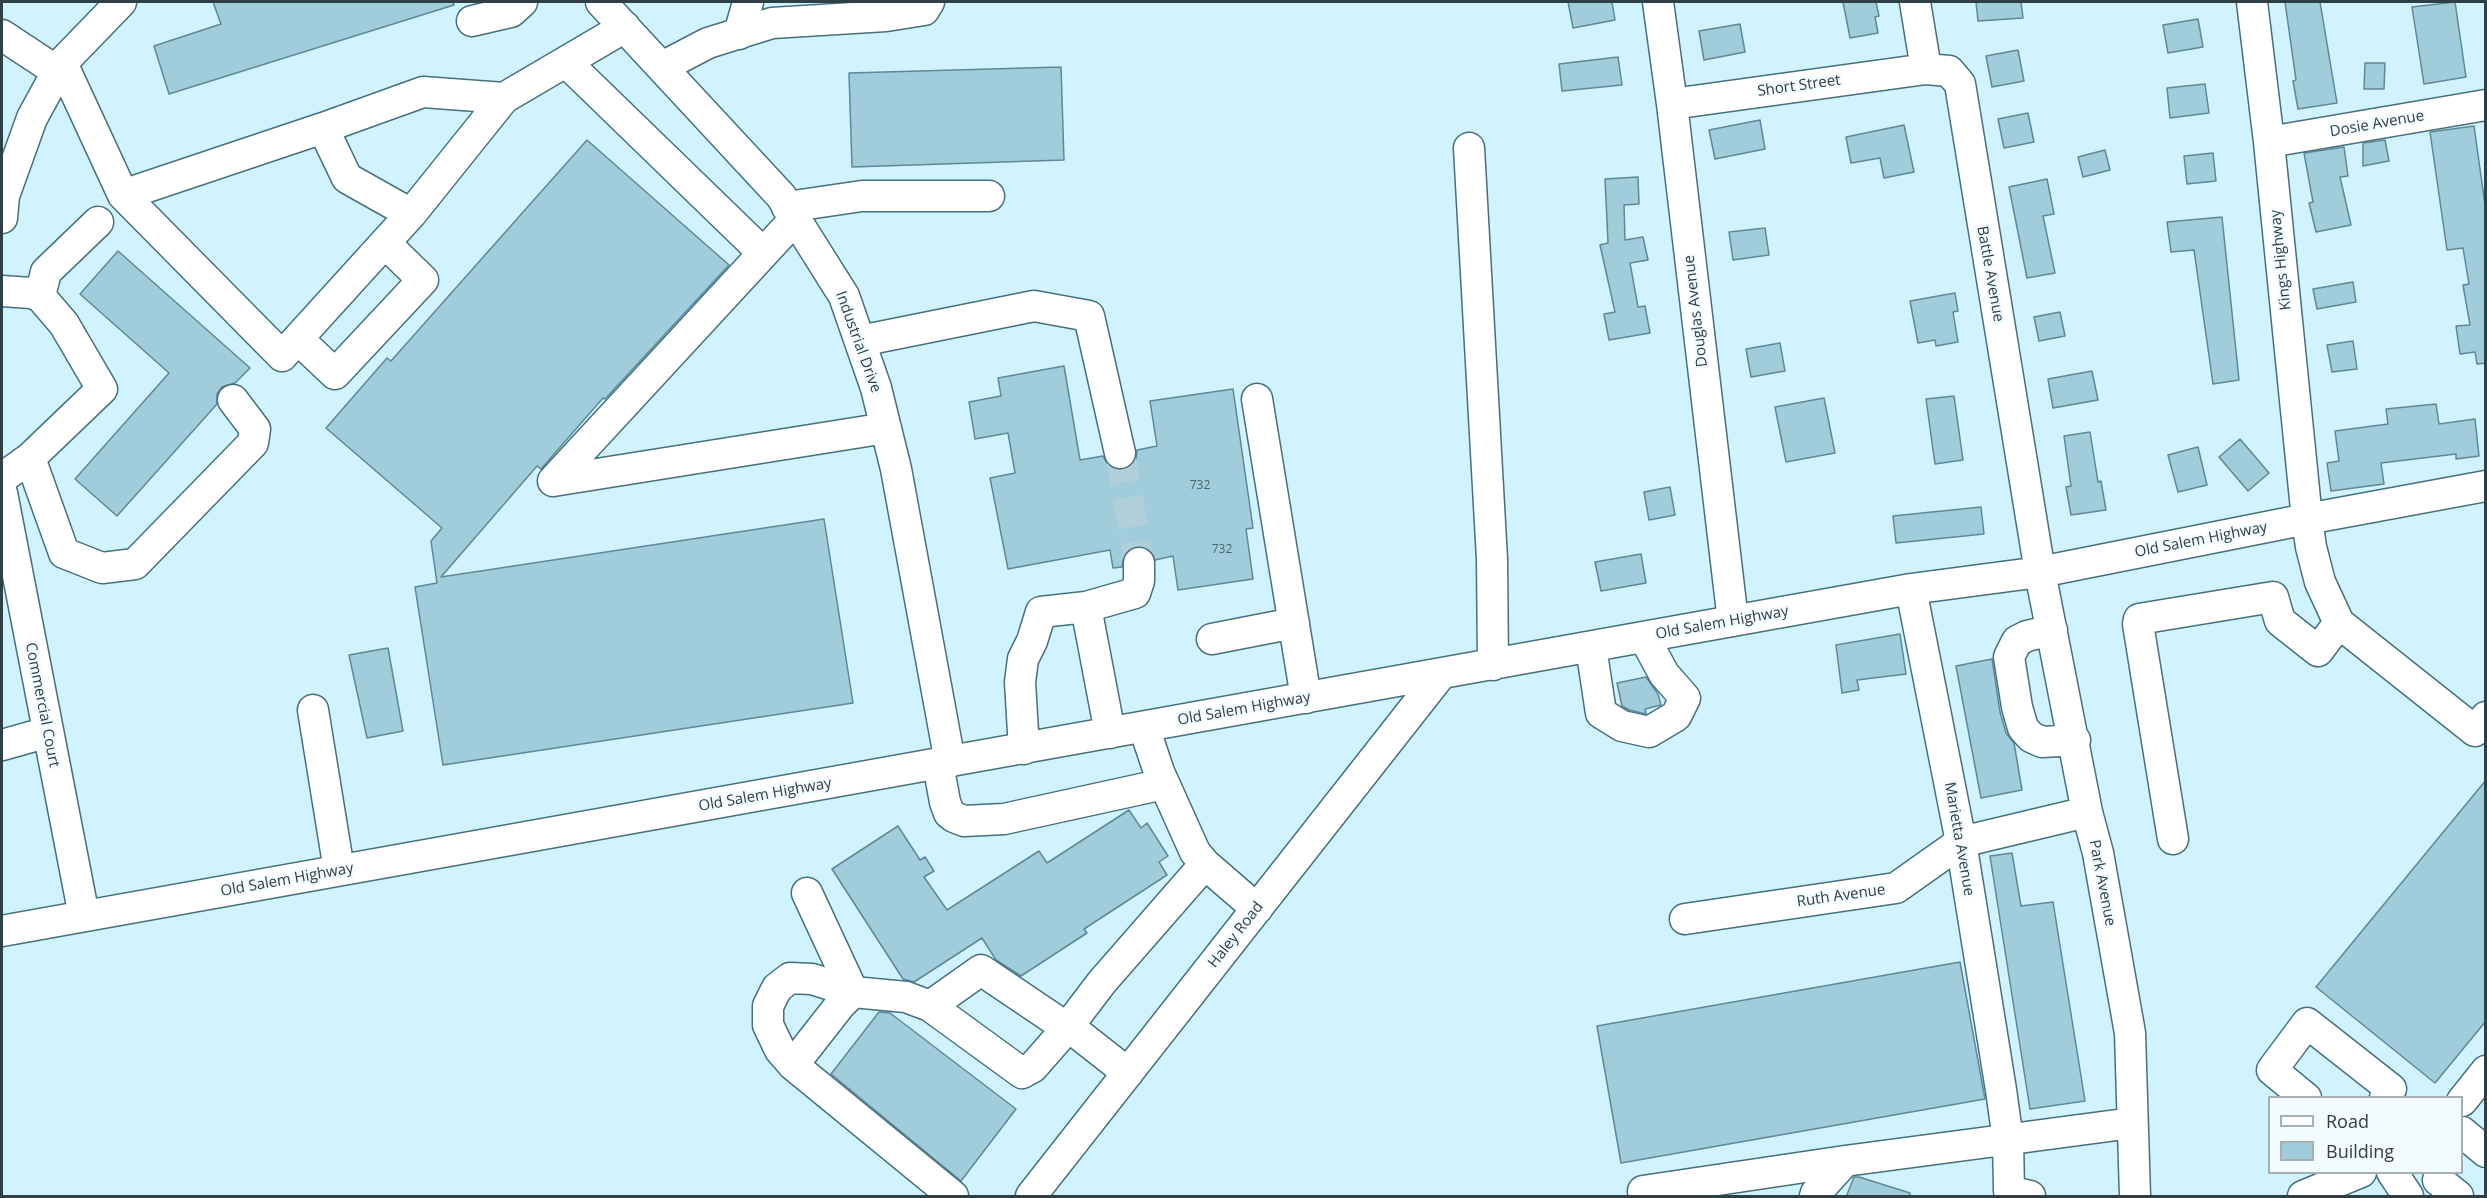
<!DOCTYPE html>
<html>
<head>
<meta charset="utf-8">
<style>
	body { margin:0 }
	#map { position:relative; width:2487px; height:1198px; overflow:hidden; background:#d0f3ff; font-family:"Open Sans",sans-serif }
	canvas { display:block }
	.frame { position:absolute; inset:0; border:3px solid #2e4046; pointer-events:none }
	.legend { position:absolute; left:2268px; top:1096px; width:195px; height:78px; box-sizing:border-box; background:#f2fbfe; border:2px solid #a4b0b4; margin:0; padding:8px 10px; list-style:none; font-size:18px; color:#2e4046 }
	.legend li { display:flex; align-items:center; gap:12px; height:30px }
	.legend b { width:30px; border:2px solid #a4b0b4 }
</style>
</head>
<body>
<div id="map">
<canvas width="2487" height="1198"></canvas>
<div class="frame"></div>
<ul class="legend">
<li><b style="height:8px;background:#fff"></b>Road</li>
<li><b style="height:16px;background:#a1ccdb"></b>Building</li>
</ul>
</div>
<script>
const c = document.querySelector('canvas').getContext('2d');
c.lineJoin = 'round';
function fill(path, color) { c.fillStyle = color; c.fill(path, 'evenodd'); }
const toPath = rows => new Path2D(rows.map(r => 'M' + r).join(''));
function stroke(path, color, width, dash) { c.strokeStyle = color; c.lineWidth = width; c.lineCap = dash ? 'butt' : 'round'; c.setLineDash(dash || []); c.stroke(path); }
function write(font, color, halo, rows, align = 'center') {
  c.font = font + ' "Open Sans",sans-serif'; c.lineWidth = 5; c.setLineDash([]); c.textBaseline = 'middle'; c.strokeStyle = halo; c.fillStyle = color; for (const [text, x, y, turn = 0] of rows) {
    c.save(); c.translate(x, y); c.rotate((+turn || 0) * Math.PI / 180); c.textAlign = isNaN(turn) ? turn : align; if (halo) c.strokeText(text, 0, 0); c.fillText(text, 0, 0); c.restore();
  }
}
const building = toPath([
	[213,2,453,2,454,5,169,94,154,46,221,24,213,2],
	[1568,2,1612,2,1615,20,1573,28,1568,2],
	[1843,2,1876,2,1879,16,1875,17,1878,33,1850,38,1843,2],
	[1976,2,2021,2,2023,18,1978,21,1976,2],
	[2285,2,2320,2,2337,103,2298,109,2293,81,2296,80,2285,2],
	[2455,2,2466,77,2424,84,2412,7,2455,2],
	[2198,19,2203,47,2168,53,2163,25,2198,19],
	[1740,24,1745,52,1704,60,1699,31,1740,24],
	[2018,50,2024,81,1992,87,1986,56,2018,50],
	[1618,57,1622,85,1562,91,1559,64,1618,57],
	[2365,63,2385,63,2384,89,2364,89,2365,63],
	[1061,67,1064,160,852,167,849,73,1061,67],
	[2205,84,2209,113,2170,118,2167,88,2205,84],
	[2028,113,2034,142,2004,148,1998,119,2028,113],
	[1760,120,1765,149,1715,159,1709,130,1760,120],
	[1904,125,1914,172,1884,178,1880,158,1851,163,1846,137,1904,125],
	[2474,126,2486,212,2486,363,2477,364,2475,352,2460,354,2456,326,2470,325,2463,285,2469,284,2463,248,2447,250,2430,132,2474,126],
	[587,140,729,265,605,399,603,398,541,469,537,466,441,577,824,519,853,703,443,765,415,587,437,583,431,541,442,528,326,428,387,358,391,361,587,140],
	[2385,140,2389,161,2363,166,2363,143,2385,140],
	[2344,147,2348,176,2340,177,2351,225,2316,232,2309,203,2313,202,2304,153,2344,147],
	[2105,150,2110,170,2083,177,2078,157,2105,150],
	[2213,153,2216,181,2187,184,2184,156,2213,153],
	[1638,177,1639,204,1624,205,1625,240,1643,237,1648,260,1630,263,1638,307,1645,306,1650,333,1609,340,1604,314,1615,312,1600,245,1608,243,1605,179,1638,177],
	[2047,179,2054,214,2043,216,2055,273,2027,278,2009,187,2047,179],
	[2222,217,2239,380,2213,384,2194,250,2171,252,2167,222,2222,217],
	[1765,228,1769,255,1733,260,1729,232,1765,228],
	[118,251,250,368,235,383,222,387,217,394,217,404,117,516,75,479,169,373,80,294,118,251],
	[2353,282,2356,302,2317,309,2313,289,2353,282],
	[1955,293,1958,311,1953,312,1958,342,1936,346,1935,340,1918,343,1910,301,1955,293],
	[2060,312,2065,336,2039,341,2034,317,2060,312],
	[2353,341,2357,369,2332,372,2327,345,2353,341],
	[1780,343,1785,371,1751,377,1746,349,1780,343],
	[1064,366,1080,460,1103,456,1108,465,1115,470,1124,470,1132,465,1136,459,1137,450,1157,446,1150,401,1233,389,1253,528,1246,529,1253,579,1178,590,1173,556,1155,560,1148,548,1140,546,1130,548,1124,555,1122,567,1113,568,1110,550,1008,569,990,478,1015,473,1008,433,975,439,969,402,1001,396,998,378,1064,366],
	[2092,371,2098,400,2053,408,2048,379,2092,371],
	[1954,396,1963,460,1935,464,1926,399,1954,396],
	[1824,398,1835,453,1786,462,1775,407,1824,398],
	[2436,404,2439,424,2475,419,2479,456,2456,459,2456,454,2381,463,2384,484,2331,491,2327,463,2339,461,2335,431,2388,424,2386,409,2436,404],
	[2090,432,2098,482,2101,481,2106,510,2071,515,2066,487,2071,486,2064,436,2090,432],
	[2240,439,2269,473,2248,491,2219,457,2240,439],
	[2198,447,2207,485,2178,492,2168,455,2198,447],
	[1670,487,1675,515,1649,520,1644,492,1670,487],
	[1981,507,1984,534,1896,543,1893,516,1981,507],
	[1641,554,1646,583,1601,591,1595,562,1641,554],
	[1900,634,1906,674,1857,680,1859,690,1842,693,1836,645,1900,634],
	[388,648,403,731,367,738,349,655,388,648],
	[1992,659,2000,712,2006,733,2014,743,2022,790,1981,798,1956,666,1992,659],
	[1646,677,1658,694,1661,705,1645,709,1646,714,1629,710,1622,706,1617,683,1646,677],
	[2486,780,2486,1021,2435,1083,2316,987,2486,780],
	[1129,810,1141,828,1147,823,1168,856,1159,862,1167,875,1084,929,1087,933,1021,976,996,960,982,938,914,982,903,979,832,869,898,826,920,860,925,857,934,871,924,877,947,910,1039,851,1047,863,1129,810],
	[2012,853,2021,906,2053,902,2085,1101,2030,1109,1990,856,2012,853],
	[1960,962,1985,1099,1621,1163,1597,1026,1960,962],
	[879,1012,890,1013,1016,1109,961,1181,831,1074,879,1012],
	[1854,1177,1859,1177,1910,1193,1910,1197,1846,1197,1854,1177]
]);
fill(building, '#a1ccdb');
stroke(building, '#5f8896', 1.5);
stroke(toPath([
	[1120,453,1139,563]
]), '#b0cfda', 30, [30, 15]);
const minor = toPath([
	[601,2,781,196,844,296,876,388,896,469,950,762],
	[1658,2,1672,104,1733,621],
	[1915,2,1926,69],
	[2252,2,2269,142,2307,519,2311,547,2320,582,2339,623,2475,731,2486,717],
	[472,21,511,12,522,2],
	[739,34,748,2],
	[2,35,58,72],
	[566,62,763,253],
	[62,63,123,195,282,356,411,214,504,98,625,27],
	[662,67,708,43,772,23,886,16,924,10,929,2],
	[1672,104,1926,69,1949,71,1960,84,2040,572,2087,812,2098,853,2130,1033,2135,1196],
	[323,128,423,92,504,98],
	[2269,142,2486,105],
	[1469,148,1492,559,1493,665],
	[123,195,323,128,347,178,411,214],
	[787,207,862,196,989,196],
	[2,218,4,196,32,118,62,63,121,2],
	[795,219,553,481,886,428],
	[2,291,31,293,40,296,64,324,102,389,30,458],
	[40,296,46,272,98,222],
	[298,339,335,374,423,280,385,243],
	[860,341,1034,306,1089,316,1120,453],
	[1257,399,1306,698],
	[2,478,30,458,64,553,102,568,135,564,253,443,255,429,233,400],
	[2,493,84,916],
	[1911,589,1961,842,2001,1090,2008,1140,2009,1191,2030,1196],
	[1086,607,1135,593,1139,581,1139,563],
	[2052,630,2027,636,2017,641,2009,657,2017,707,2023,728,2031,737,2042,742,2075,740],
	[1212,639,1294,623],
	[1591,647,1601,713,1622,726,1649,732,1676,716,1685,698,1664,674,1644,637],
	[313,710,339,870],
	[1144,727,1159,772,1195,852,1205,864,1257,909],
	[2,745,48,732],
	[1024,749,1020,682,1023,659,1032,641,1041,612,1086,607,1110,733],
	[938,764,945,802,949,813,954,817,964,821,1004,819,1164,784],
	[2173,839,2138,624,2139,619,2273,597,2280,621,2318,651,2339,623],
	[807,893,853,992],
	[1685,919,1896,888,1961,842,2087,812],
	[2,931,1911,589,2040,572,2307,519,2486,486],
	[930,1006,981,970,1067,1028,1102,982,1205,864],
	[793,1065,780,1050,768,1025,768,1006,777,988,790,978,812,979,853,992],
	[2306,1098,2272,1070,2307,1023,2391,1089,2385,1098],
	[2462,1101,2486,1071],
	[2462,1132,2486,1152],
	[2392,1172,2408,1196],
	[2438,1180,2458,1196],
	[1643,1191,1845,1161],
	[953,1196,793,1065,840,1005,853,992,906,997,930,1006,1022,1073,1033,1067,1067,1028,1077,1033,1128,1073],
	[1031,1196,1441,674],
	[1815,1196,1816,1193,1845,1161,2132,1123],
	[2303,1196,2361,1172]
]);
stroke(minor, '#47707d', 33);
stroke(minor, '#fff', 30);
write('12px', '#4b636b', null, [
	["732",1200,486],
	["732",1222,550]
]);
write('15px', '#2e4046', '#f2fbfe', [
	["Short Street",1799,86,-8],
	["Dosie Avenue",2377,124,-10],
	["Kings Highway",2281,260,-96],
	["Battle Avenue",1990,274,80],
	["Douglas Avenue",1696,311,-97],
	["Industrial Drive",858,342,70],
	["Old Salem Highway",2201,540,-11],
	["Old Salem Highway",1722,623,-10],
	["Commercial Court",42,705,79],
	["Old Salem Highway",1244,709,-10],
	["Old Salem Highway",765,795,-10],
	["Marietta Avenue",1959,839,80],
	["Old Salem Highway",287,880,-10],
	["Park Avenue",2102,883,79],
	["Ruth Avenue",1841,896,-8],
	["Haley Road",1236,935,-52]
]);
</script>
</body>
</html>
